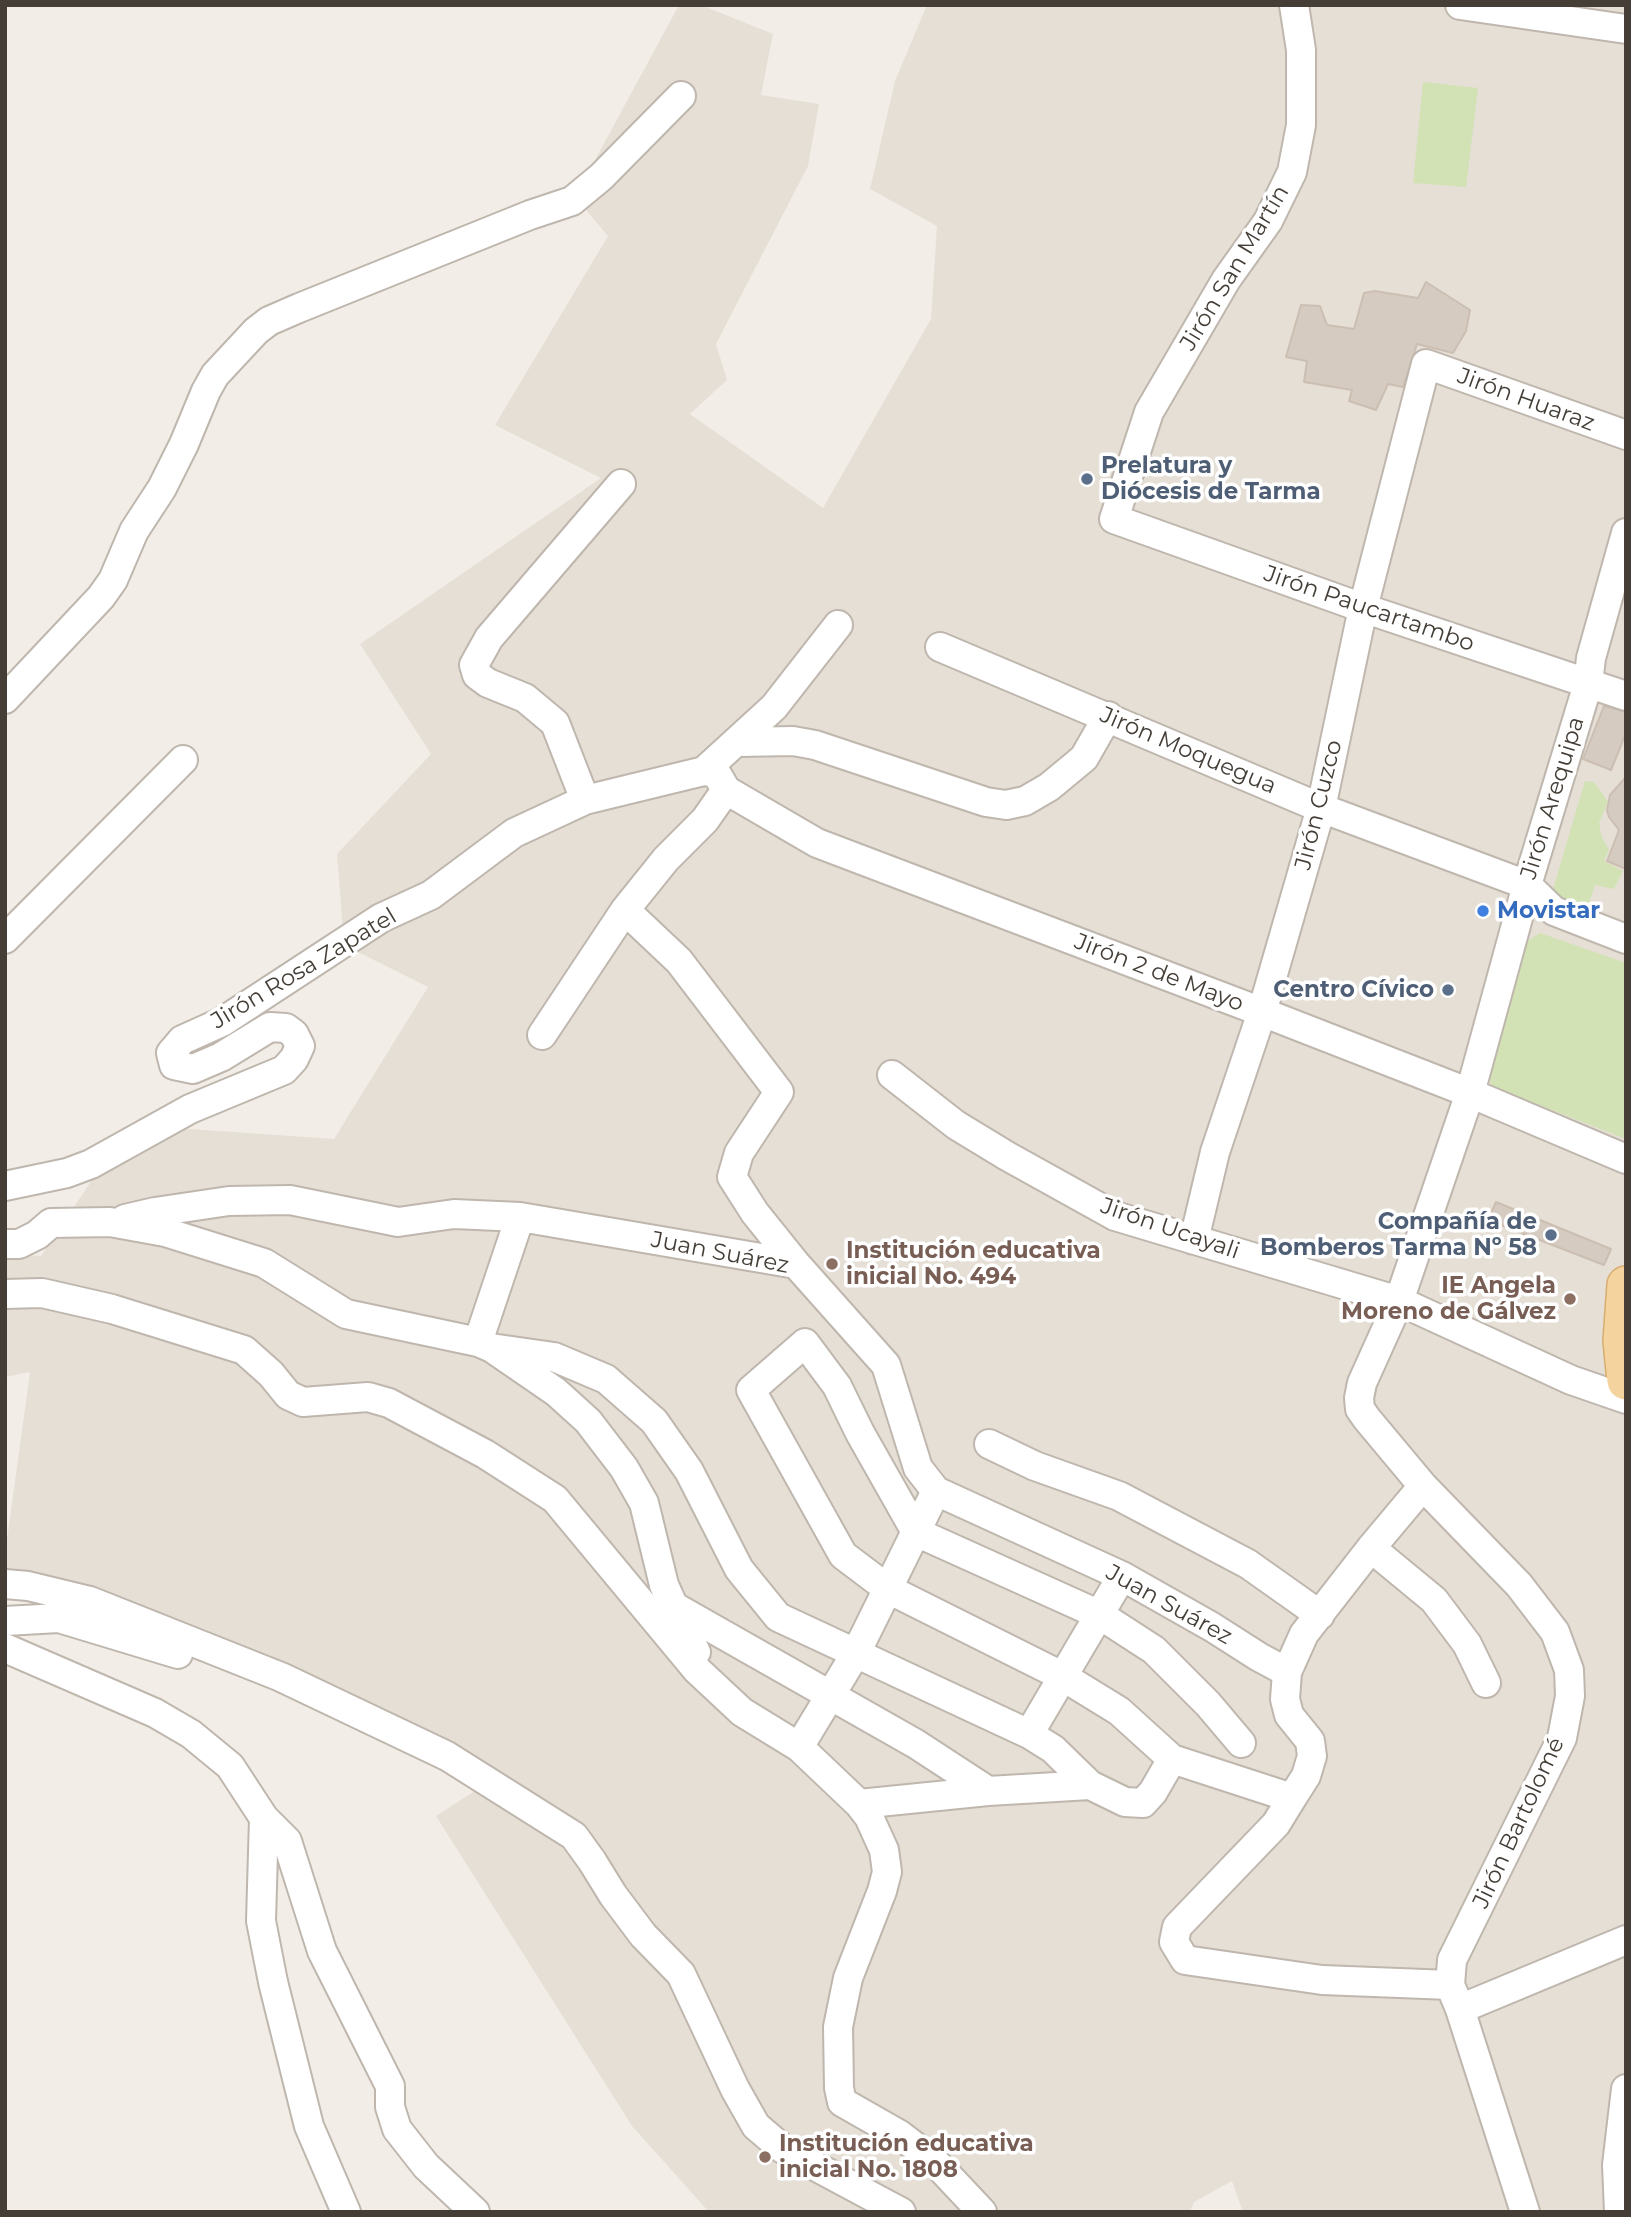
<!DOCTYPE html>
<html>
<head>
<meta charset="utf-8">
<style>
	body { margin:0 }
	#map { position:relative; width:1631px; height:2217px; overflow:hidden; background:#f2eee7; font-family:Montserrat,sans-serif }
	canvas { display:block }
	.frame { position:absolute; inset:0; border:7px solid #443e37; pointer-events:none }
</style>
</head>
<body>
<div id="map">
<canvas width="1631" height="2217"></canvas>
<div class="frame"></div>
</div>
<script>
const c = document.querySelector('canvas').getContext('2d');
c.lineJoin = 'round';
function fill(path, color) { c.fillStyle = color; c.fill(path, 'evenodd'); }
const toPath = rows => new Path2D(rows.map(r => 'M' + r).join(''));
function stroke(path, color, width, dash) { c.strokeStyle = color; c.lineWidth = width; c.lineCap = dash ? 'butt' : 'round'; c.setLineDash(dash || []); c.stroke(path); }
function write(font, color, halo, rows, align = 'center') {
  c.font = font + ' Montserrat,sans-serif'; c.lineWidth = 7; c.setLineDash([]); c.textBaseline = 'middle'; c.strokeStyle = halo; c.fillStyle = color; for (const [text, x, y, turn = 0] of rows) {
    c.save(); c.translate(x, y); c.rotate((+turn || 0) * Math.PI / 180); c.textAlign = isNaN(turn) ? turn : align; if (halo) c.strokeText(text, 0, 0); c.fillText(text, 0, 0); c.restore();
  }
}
fill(toPath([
	[679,5,701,5,773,34,761,95,819,104,808,166,716,344,727,380,690,414,823,508,931,319,937,226,870,189,895,81,927,5,1626,5,1626,2212,1243,2212,1232,2181,1194,2202,1190,2212,709,2212,632,2126,436,1816,476,1790,361,1710,5,1578,5,1554,30,1372,5,1377,5,1254,41,1256,94,1177,176,1128,334,1139,428,987,344,945,337,854,431,754,360,644,601,478,495,425,608,236,575,197]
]), '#e5dfd6');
fill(toPath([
	[1423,82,1478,88,1466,187,1413,183],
	[1585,781,1594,782,1608,802,1599,823,1602,838,1609,850,1604,861,1623,871,1614,889,1595,885,1587,909,1551,896],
	[1540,933,1626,963,1626,1139,1491,1086,1488,1063,1526,942]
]), '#d2e2b4');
const building = toPath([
	[1426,282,1470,310,1466,331,1453,353,1417,344,1403,387,1388,384,1376,410,1349,401,1352,390,1304,382,1307,361,1286,357,1301,305,1320,306,1327,325,1354,329,1364,293,1375,291,1418,298,1426,282],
	[1604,706,1626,712,1626,733,1611,770,1583,759,1604,706],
	[1626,777,1626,869,1607,861,1619,830,1609,817,1607,810,1610,795,1626,777],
	[1496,1202,1611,1249,1604,1265,1488,1220,1496,1202]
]);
fill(building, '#d5cbc1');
stroke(building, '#ccbfb2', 2);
const minor = toPath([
	[1294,5,1301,50,1301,125,1292,172,1268,221,1226,280,1149,412,1114,519,1363,608,1626,696],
	[1460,5,1626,29],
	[940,647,1321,808,1527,885,1554,911,1626,939],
	[5,699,101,597,113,580,134,531,162,488,184,444,206,391,215,375,256,331,269,321,299,308,530,215,572,201,601,177,681,96],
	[739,742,793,741,815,745,986,802,1006,805,1025,801,1049,787,1084,758,1108,716],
	[704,771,712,772,718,776,726,790,817,843,1262,1012,1470,1093,1626,1159],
	[585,800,555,723,525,698,488,683,477,675,474,665,489,638,621,484],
	[625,910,679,961,779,1092,739,1153,732,1177,755,1213,796,1264,886,1365,918,1468,936,1491,1122,1576,1212,1627,1259,1657,1287,1672],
	[5,939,183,760],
	[542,1035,625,910,666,859,705,820,726,790],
	[892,1075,956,1125,1007,1156,1115,1216,1399,1301,1571,1380,1626,1399],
	[5,1186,67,1173,91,1164,190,1109,284,1070,294,1059,300,1046,294,1034,286,1028,270,1027,221,1057,193,1069,174,1065,171,1053,182,1040,222,1022,381,918,431,895,514,833,585,800,704,771,774,707,838,625],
	[125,1219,155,1212,229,1201,290,1200,398,1222,454,1214,520,1217,796,1264],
	[1194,1240,1215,1152,1262,1012,1321,808,1363,608,1426,364,1626,435],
	[5,1244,19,1244,37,1235,51,1223,110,1222,165,1232,264,1263,346,1314,478,1342,492,1348,556,1392,588,1421,624,1468,644,1503,664,1585,686,1634,696,1652],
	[5,1294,42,1293,112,1309,244,1350,271,1374,288,1395,303,1402,368,1397,389,1403,485,1454,555,1499,697,1670,742,1712,799,1747,859,1804,869,1817,884,1850,887,1872,882,1891,848,1978,838,2027,839,2088,842,2102,900,2135,934,2161,982,2212],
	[478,1342,520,1217],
	[498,1349,554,1357,606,1379,654,1421,689,1471,739,1569,778,1617,1029,1734,1053,1749,1090,1785],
	[989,1444,1035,1466,1119,1496,1248,1564,1320,1615],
	[1371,1548,1434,1600,1467,1644,1486,1683],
	[5,1584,28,1586,90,1601,281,1677,447,1756,574,1836,592,1861,613,1895,643,1935,681,1974,735,2089,756,2126,783,2149,901,2212],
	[673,1606,916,1744,988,1791],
	[5,1621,59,1618,178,1654],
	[5,1648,155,1713,191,1734,230,1766,264,1818,287,1841,322,1951,390,2086,390,2107,397,2129,426,2166,475,2212],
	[1029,1734,1122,1576],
	[1241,1743,1208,1704,1154,1650,1100,1615,916,1532,860,1433,837,1386,805,1343,751,1390,843,1555,888,1589,1062,1676,1119,1711,1172,1759,1292,1798,1306,1776,1312,1756,1310,1741,1289,1715,1285,1699,1287,1672,1304,1634,1371,1548,1423,1486],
	[799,1747,856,1653,936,1491],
	[1292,1798,1276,1824,1177,1927,1174,1942,1185,1960,1322,1980,1450,1985],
	[859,1804,988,1791,1090,1785,1125,1802,1143,1803,1153,1792,1172,1759],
	[264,1818,261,1921,273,1982,309,2126,346,2212],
	[1460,2009,1626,1940],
	[1525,2212,1460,2009,1450,1985,1452,1960,1562,1738,1570,1696,1569,1670,1555,1632,1519,1585,1423,1486,1367,1419,1360,1409,1359,1398,1362,1383,1399,1301,1470,1093,1527,885,1588,684,1591,658,1626,533],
	[1619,2212,1617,2165,1626,2089]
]);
const major = toPath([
	[1626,1285,1622,1341,1626,1381]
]);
stroke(minor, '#bfb7ae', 32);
stroke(major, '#d7ae70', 40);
stroke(minor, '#fff', 28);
stroke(major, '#f4d39e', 37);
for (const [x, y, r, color] of [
	[1087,479,7,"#5c6f8a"],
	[1483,911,7,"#3f7fe0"],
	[1448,990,7,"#5c6f8a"],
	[1551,1235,7,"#5c6f8a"],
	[832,1264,7,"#8d6e63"],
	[1570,1299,7,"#8d6e63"],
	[765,2157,7,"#8d6e63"]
]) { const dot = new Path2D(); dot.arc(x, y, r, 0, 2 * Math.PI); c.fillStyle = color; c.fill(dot); stroke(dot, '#fff', 2.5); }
write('23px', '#443e37', '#fff', [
	["Jirón San Martín",1235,268,-59],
	["Jirón Huaraz",1526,400,20],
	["Jirón Paucartambo",1369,609,19],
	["Jirón Moquegua",1188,751,23],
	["Jirón Arequipa",1553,798,-73],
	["Jirón Cuzco",1319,805,-76],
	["Jirón Rosa Zapatel",304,969,-31],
	["Jirón 2 de Mayo",1159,973,21],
	["Jirón Ucayali",1170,1229,19],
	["Juan Suárez",720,1253,11],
	["Juan Suárez",1169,1605,29],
	["Jirón Bartolomé",1519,1823,-65]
]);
write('bold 23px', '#4e5e75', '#fff', [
	["Prelatura y",1101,466,"left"],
	["Diócesis de Tarma",1101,492,"left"],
	["Centro Cívico",1434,990],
	["Compañía de",1537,1222],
	["Bomberos Tarma Nº 58",1537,1248]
], 'right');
write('bold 23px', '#366cbe', '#fff', [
	["Movistar",1497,911]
], 'left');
write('bold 23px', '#785e54', '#fff', [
	["Institución educativa",846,1251],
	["inicial No. 494",846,1277],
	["IE Angela",1556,1286,"right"],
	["Moreno de Gálvez",1556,1312,"right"],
	["Institución educativa",779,2144],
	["inicial No. 1808",779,2170]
], 'left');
</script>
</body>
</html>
